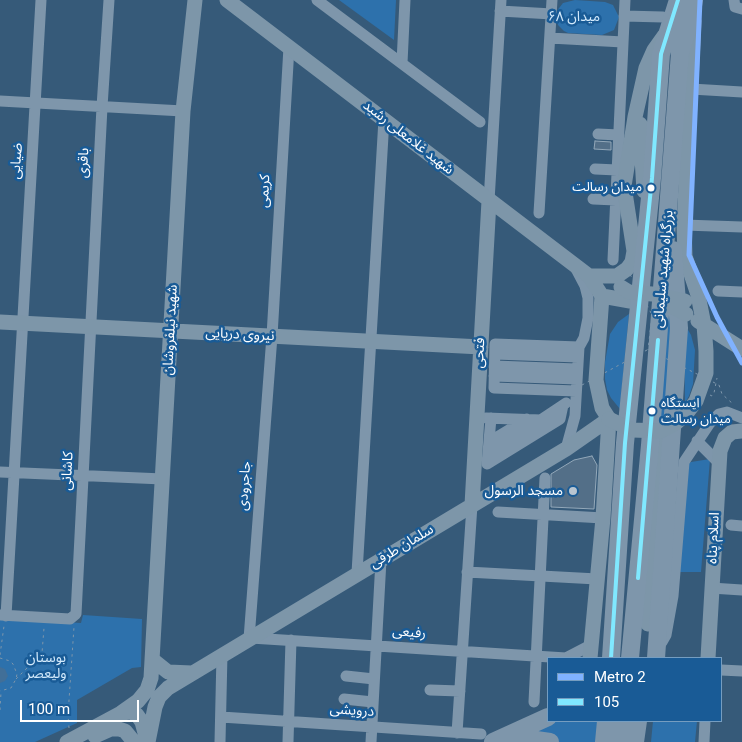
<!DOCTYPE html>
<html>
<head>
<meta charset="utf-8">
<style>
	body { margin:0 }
	#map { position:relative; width:742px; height:742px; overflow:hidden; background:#365a79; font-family:Roboto,sans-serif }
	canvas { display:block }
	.legend { position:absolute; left:547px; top:657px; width:175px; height:65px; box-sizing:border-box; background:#195b96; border:1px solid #759dc0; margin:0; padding:6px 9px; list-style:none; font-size:15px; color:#fff }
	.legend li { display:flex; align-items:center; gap:10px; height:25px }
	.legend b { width:25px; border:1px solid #759dc0 }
	.scale { position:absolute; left:20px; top:700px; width:119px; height:22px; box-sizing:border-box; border:2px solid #fff; border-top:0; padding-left:6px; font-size:15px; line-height:18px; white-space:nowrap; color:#fff; -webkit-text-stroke:4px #195b96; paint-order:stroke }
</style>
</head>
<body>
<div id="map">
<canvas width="742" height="742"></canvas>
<ul class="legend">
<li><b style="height:6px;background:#80b2ff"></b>Metro 2</li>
<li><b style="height:6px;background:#80e8ff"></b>105</li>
</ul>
<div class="scale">100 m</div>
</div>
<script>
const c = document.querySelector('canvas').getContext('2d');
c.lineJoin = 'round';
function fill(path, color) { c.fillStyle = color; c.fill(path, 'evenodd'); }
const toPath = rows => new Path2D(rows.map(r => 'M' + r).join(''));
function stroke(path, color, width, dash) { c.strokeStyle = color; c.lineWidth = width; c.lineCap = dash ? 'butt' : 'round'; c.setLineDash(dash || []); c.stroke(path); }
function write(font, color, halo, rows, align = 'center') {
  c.font = font + ' Roboto,"Noto Sans Arabic",sans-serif'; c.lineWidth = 5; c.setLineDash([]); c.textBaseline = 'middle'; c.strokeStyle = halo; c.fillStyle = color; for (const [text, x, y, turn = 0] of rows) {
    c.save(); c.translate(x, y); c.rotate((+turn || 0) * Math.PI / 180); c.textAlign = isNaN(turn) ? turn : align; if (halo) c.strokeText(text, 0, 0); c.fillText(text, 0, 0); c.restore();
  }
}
fill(toPath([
	[339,0,396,0,394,40],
	[575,0,605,2,613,5,619,17,614,30,602,35,568,33,564,31,558,25,556,12,563,3],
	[664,311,673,315,666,417,658,419],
	[629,314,621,397,620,409,611,398,607,390,605,379,605,362,610,334,618,322],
	[684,323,691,335,695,350,693,384,689,396,685,403],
	[710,459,701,572,678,572,686,465,691,462],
	[83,615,142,619,141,667,132,668,77,700,77,723,35,742,0,742,0,618,81,623],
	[552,721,601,721,598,742,559,742,550,738,510,740],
	[653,721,697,721,695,742,651,742]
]), '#2d71ac');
fill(toPath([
	[0,667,5,669,8,676,5,681,0,683]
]), '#416f98');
const building = toPath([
	[595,141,611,142,611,150,594,149,595,141],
	[592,456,597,465,594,509,551,507,551,474,574,460,592,456]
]);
fill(building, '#536f88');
stroke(building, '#93a8b9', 1);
stroke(toPath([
	[719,385,722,394,733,404],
	[710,395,712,396,714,393,717,378],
	[0,655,4,626],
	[0,658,10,661,13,664,17,674,16,679,11,688,0,691],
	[16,679,42,653,44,628],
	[0,710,1,692],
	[69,728,68,715,74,627]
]), '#7e96ab', 1, [2.5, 4]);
stroke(toPath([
	[317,0,480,122],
	[734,0,735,7,742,9],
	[500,11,552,14],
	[624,16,663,17],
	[550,38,623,42],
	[402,63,405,0],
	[691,89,742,92],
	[0,101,183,111],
	[598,134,619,135],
	[595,169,617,170],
	[593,199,616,200],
	[489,201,501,0],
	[539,213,552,0],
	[684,225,742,227],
	[613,260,625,0],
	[718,291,742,292],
	[495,354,578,357],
	[494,366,577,369],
	[494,376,577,379],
	[576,391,494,388,495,344,579,347],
	[486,418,541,420],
	[491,418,487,464,560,419,563,405],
	[697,441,719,463],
	[489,442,527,419],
	[566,449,575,416,579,347,584,338,588,318,588,298,585,286,575,267],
	[488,455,566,403],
	[0,472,163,479],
	[498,512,603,518],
	[731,525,742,526],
	[467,572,597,579],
	[357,573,384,119],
	[711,588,742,590],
	[0,615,70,619,76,614,102,107,109,0],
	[6,616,41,0],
	[251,638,566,658,591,645],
	[249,639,272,336,289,47],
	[662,642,666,635,673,596,684,462,710,423,719,414,727,412,742,418],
	[721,670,742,671],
	[346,676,374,679],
	[430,690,460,691],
	[344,699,373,702],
	[534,702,545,478],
	[221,717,481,734],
	[457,733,472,505],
	[220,742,222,654],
	[288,742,291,640],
	[371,742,381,560],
	[704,742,705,721]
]), '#7e96ab', 11);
stroke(toPath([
	[227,0,589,276,602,296],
	[640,124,644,191],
	[589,276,617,276,627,269,632,262,634,251,624,186,635,117,646,68,654,50,664,36],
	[602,296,596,380,602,408,609,419],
	[602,296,630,301],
	[698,321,742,349],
	[0,322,481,347],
	[686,414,696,401,706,373,706,351,704,325,698,295,685,256,684,225,694,21],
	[472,505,489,201],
	[648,624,661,431],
	[590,658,603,518,609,419],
	[708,658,720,451,725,438,732,432,742,431],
	[153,660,168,672,192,673],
	[121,713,131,712,137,715,142,722,147,740],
	[95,736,111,729,119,729,125,731,134,742],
	[67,742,121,713,138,701,147,690,151,678,183,111,195,0],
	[148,742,155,707,159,697,168,688,566,449,609,419]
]), '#7d96a9', 15);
stroke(toPath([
	[611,658,625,443,652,178,661,54,678,0],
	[630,658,650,445,680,53,691,17,694,0],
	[656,658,679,328,673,250],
	[493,742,548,717],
	[523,742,536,740,550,742],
	[604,742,606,721],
	[622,742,624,721],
	[635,742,638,721]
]), '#7e96ab', 18);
stroke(toPath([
	[624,263,633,280],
	[647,305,652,315,648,350],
	[649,350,719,385],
	[582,385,647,350]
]), '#7e96ab', 1, [2.5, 4]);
stroke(toPath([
	[621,287,629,292,652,294,685,301],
	[663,304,675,308,686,314],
	[609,419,632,430,661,431,676,423,686,414]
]), '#7d96a9', 15);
stroke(toPath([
	[638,578,658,340],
	[611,658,625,443,652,178,661,54,678,0]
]), '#80e8ff', 4);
stroke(toPath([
	[700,0,689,255,717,317,742,363]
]), '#80b2ff', 5);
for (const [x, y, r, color] of [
	[651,188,4.5,"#fff"],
	[652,411,4.5,"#fff"],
	[573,491,5,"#b9c5d0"]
]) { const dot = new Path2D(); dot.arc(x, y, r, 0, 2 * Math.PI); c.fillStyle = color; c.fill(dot); stroke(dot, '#195b96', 2); }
write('13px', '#fff', '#195b96', [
	["میدان رسالت",642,188],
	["ایستگاه",661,404,"left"],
	["میدان رسالت",661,420,"left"]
], 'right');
write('14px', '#d2e9fb', '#195b96', [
	["میدان ۶۸",574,17],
	["بوستان",46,658],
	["ولیعصر",46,674]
]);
write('14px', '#fff', '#195b96', [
	["شهید غلامعلی رشید",408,138,38],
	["ضیایی",17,161,-86],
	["باقری",84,163,-87],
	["کریمی",265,191,-87],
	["بزرگراه شهید سلیمانی",664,269,-85],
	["شهید نیلفروشان",171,330,-87],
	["نیروی دریایی",240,335,3],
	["فتحی",480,353,-87],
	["کاشانی",68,471,-87],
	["جاجرودی",245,486,-86],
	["اسلام پناه",714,538,-87],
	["سلمان طرقی",402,547,-31],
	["رفیعی",409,633,4],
	["درویشی",352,711,4]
]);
write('14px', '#fff', '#195b96', [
	["مسجد الرسول",563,491]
], 'right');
</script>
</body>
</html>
